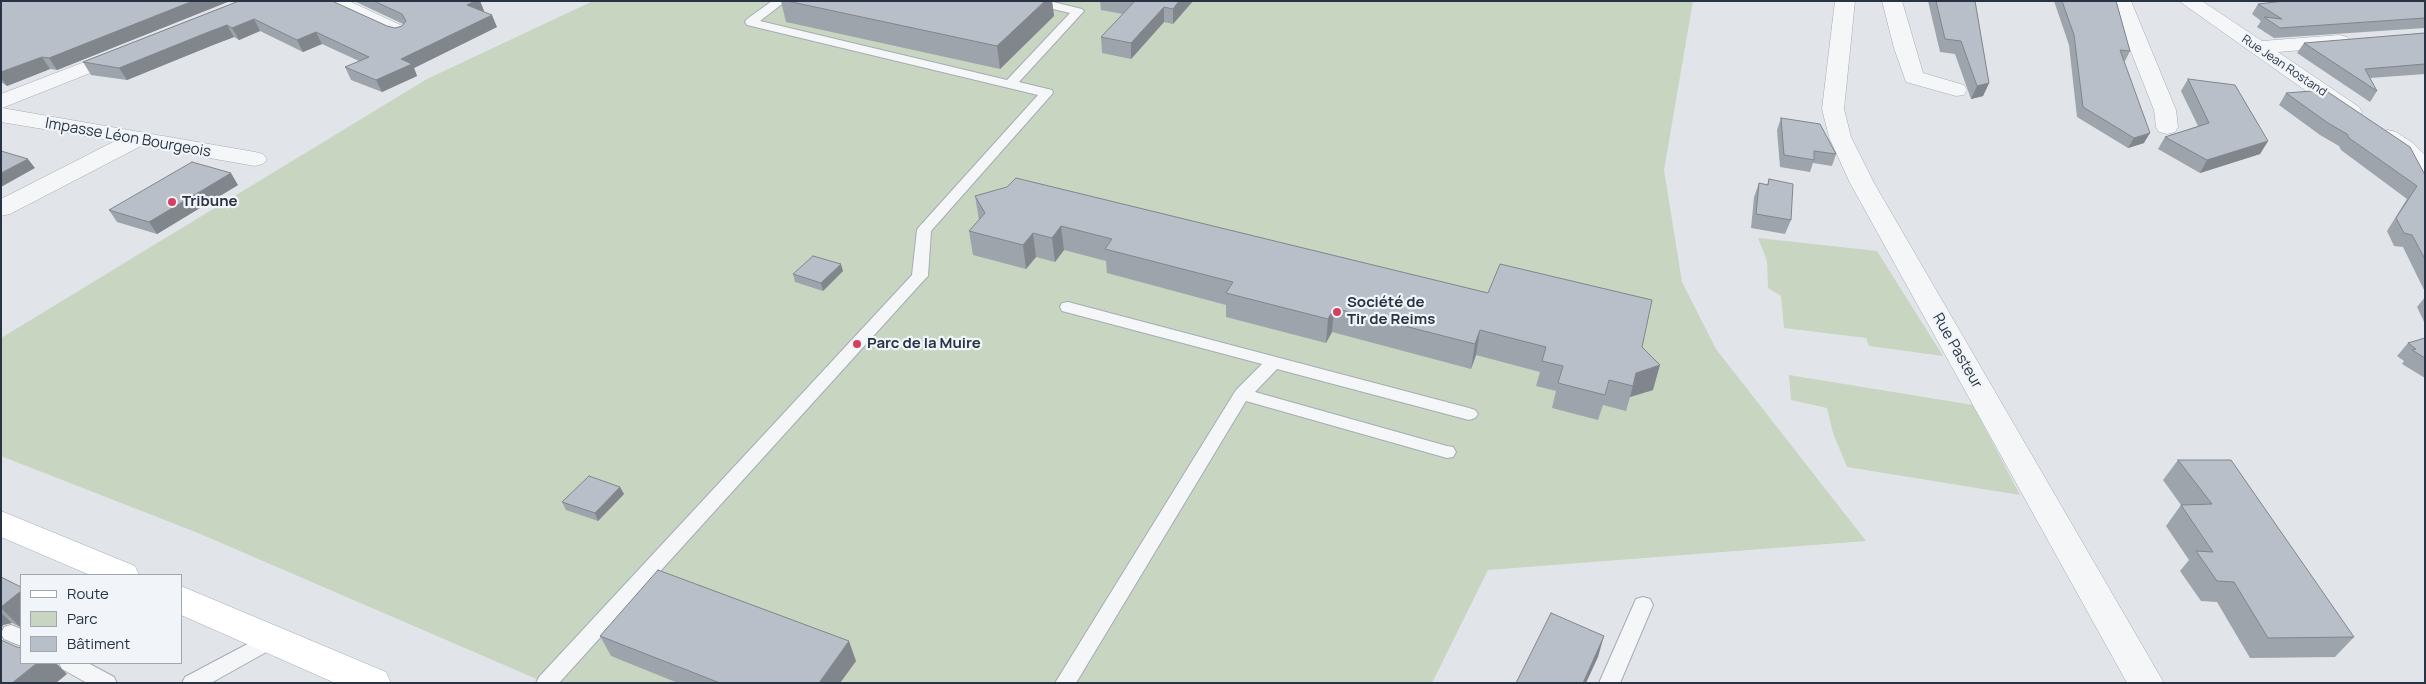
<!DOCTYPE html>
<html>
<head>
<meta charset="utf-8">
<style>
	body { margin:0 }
	#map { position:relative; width:2426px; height:684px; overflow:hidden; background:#e1e5ea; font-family:Manrope,sans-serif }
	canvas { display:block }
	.frame { position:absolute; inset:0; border:2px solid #283443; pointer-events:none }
	.legend { position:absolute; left:20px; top:574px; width:162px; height:90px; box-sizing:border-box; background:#f1f4f8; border:1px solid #a1a7b0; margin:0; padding:6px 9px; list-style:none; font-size:15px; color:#283443 }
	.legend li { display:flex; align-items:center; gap:10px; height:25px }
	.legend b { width:25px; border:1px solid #a1a7b0 }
</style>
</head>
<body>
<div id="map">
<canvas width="2426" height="684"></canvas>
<div class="frame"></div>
<ul class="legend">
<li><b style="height:6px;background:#fff"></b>Route</li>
<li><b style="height:14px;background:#c8d5c1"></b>Parc</li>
<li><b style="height:14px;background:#b8bfc8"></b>Bâtiment</li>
</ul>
</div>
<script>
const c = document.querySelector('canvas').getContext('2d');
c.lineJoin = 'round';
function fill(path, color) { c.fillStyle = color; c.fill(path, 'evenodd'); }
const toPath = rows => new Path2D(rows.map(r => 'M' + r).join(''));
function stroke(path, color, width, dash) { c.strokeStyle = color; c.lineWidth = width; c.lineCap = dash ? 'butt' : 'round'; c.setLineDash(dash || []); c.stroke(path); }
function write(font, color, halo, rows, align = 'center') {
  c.font = font + ' Manrope,sans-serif'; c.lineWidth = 4.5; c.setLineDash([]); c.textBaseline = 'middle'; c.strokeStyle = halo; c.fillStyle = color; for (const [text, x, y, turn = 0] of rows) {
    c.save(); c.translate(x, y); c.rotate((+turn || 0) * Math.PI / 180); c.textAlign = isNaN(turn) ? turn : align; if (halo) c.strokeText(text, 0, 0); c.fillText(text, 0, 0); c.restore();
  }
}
fill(toPath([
	[593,1,1693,1,1664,170,1682,282,1716,349,1866,541,1488,570,1432,683,546,683,198,533,1,456,1,338,427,79],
	[1758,238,1877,251,1943,356,1869,346,1866,338,1784,328,1781,296,1768,288,1767,261],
	[1789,375,1973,405,2020,495,1847,467,1833,433,1827,408,1791,400]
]), '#c8d5c1');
const service = toPath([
	[772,1,786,1,760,21,1007,80,1070,13,1028,3,1026,1,1049,1,1082,9,1084,11,1019,82,1052,90,1053,93,931,231,928,276,925,279,559,683,536,683,539,677,912,275,917,230,919,227,1038,95,747,25,745,22,747,19,772,1],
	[1068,302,1469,408,1475,410,1478,414,1475,418,1469,420,1277,369,1255,392,1447,446,1453,447,1456,452,1453,457,1447,458,1246,401,1076,683,1055,683,1236,390,1262,364,1062,311,1060,307,1062,303,1068,302],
	[1643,597,1650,599,1653,605,1620,683,1599,683,1636,599,1643,597],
	[11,625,21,629,21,646,4,639,1,634,4,627,11,625],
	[272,631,279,633,282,639,279,645,211,683,182,683,185,677,272,631],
	[59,663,88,663,114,677,117,683,87,683,62,669,59,663]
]);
const minor = toPath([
	[322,1,349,1,407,28,410,32,407,36,400,38,393,36,325,5,322,1],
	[1835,1,1855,1,1844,109,1851,137,1874,183,2164,683,2127,683,1850,183,1829,137,1822,109,1835,1],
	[1882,1,1902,1,1923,73,1964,85,1967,90,1964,95,1956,96,1906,82,1894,48,1882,1],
	[2111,1,2131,1,2176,110,2178,127,2175,132,2167,134,2159,132,2156,127,2154,110,2111,1],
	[2179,1,2202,1,2262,41,2340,35,2347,37,2350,41,2347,45,2340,47,2278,52,2359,107,2362,112,2359,117,2351,119,2343,117,2179,1],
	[121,48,128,50,131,54,128,58,2,108,255,152,263,154,267,159,263,164,255,166,141,146,10,214,1,216,1,199,115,141,1,122,1,94,121,48],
	[2388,130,2396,132,2413,143,2425,155,2425,176,2417,174,2397,153,2380,142,2377,137,2380,132,2388,130]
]);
const primary = toPath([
	[1,511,135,566,139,575,90,575,1,537,1,511],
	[181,586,386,672,391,683,335,683,181,615,181,586]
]);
stroke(service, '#a6acb5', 2);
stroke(minor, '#a6acb5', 1);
stroke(primary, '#9faab7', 1);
fill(service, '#f4f6f8');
fill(minor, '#f4f6f8');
fill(primary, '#fff');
fill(toPath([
	[1,1,230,1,57,70,50,69,7,86,1,82],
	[239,1,395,28,402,26,403,24,354,1,480,1,484,11,483,11,497,27,414,68,417,76,382,92,351,80,345,67,359,61,322,44,303,52,260,31,239,40,234,37,213,45,127,80,91,75,83,62],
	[781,1,1052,1,1054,16,1000,69,786,22],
	[1100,1,1193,1,1173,24,1164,22,1131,59,1102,53,1101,37,1123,14,1101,10],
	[1928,1,1975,1,1989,83,1983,96,1971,99,1955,54,1940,52],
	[2054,1,2116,1,2130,51,2125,61,2124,61,2144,143,2128,148,2077,117,2069,45],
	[2425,1,2425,28,2274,38,2257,27,2261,21,2252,14,2258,4],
	[2425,33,2425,74,2370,78,2377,91,2370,102,2297,53,2304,43],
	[2188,79,2268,141,2260,154,2200,173,2158,149,2165,137,2198,126,2181,91],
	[2286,93,2425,175,2425,292,2403,247,2394,246,2387,231,2407,199,2341,150,2339,146,2320,135,2279,105],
	[1781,118,1836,154,1832,166,1813,163,1810,172,1780,167,1777,130],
	[1769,179,1791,220,1785,234,1751,228,1754,197,1759,183,1767,185],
	[238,185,157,234,117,222,109,210],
	[975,196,1642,347,1653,390,1630,397,1626,411,1603,405,1598,420,1552,408,1556,391,1536,386,1540,372,1476,355,1471,369,1332,332,1326,343,1226,317,1226,305,1107,273,1106,261,1064,250,1055,262,1036,257,1026,269,973,255,969,231,979,220],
	[843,271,823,291,795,282,793,274],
	[2425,297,2425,324,2417,307],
	[2425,338,2425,378,2402,364,2404,361,2397,356,2408,343],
	[2178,460,2354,637,2335,657,2250,658,2217,602,2201,601,2180,571,2189,560,2166,526,2181,505,2163,480],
	[620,487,624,494,598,521,566,510,562,502],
	[1,577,21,587,21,625,20,627,12,623,3,625,1,629],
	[600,636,856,661,840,683,678,683,611,656]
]), '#9ea4ac');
fill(toPath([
	[193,1,230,1,57,70,49,58],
	[475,1,480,1,484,11,472,16,467,5],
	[1045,1,1052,1,1054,16,1000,69,997,46],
	[1179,1,1193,1,1173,24,1173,9],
	[1164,7,1164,22,1131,59,1131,43],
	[492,15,497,27,414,68,417,76,382,92,376,80,401,59],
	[254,19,260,31,239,40,232,28],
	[227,25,234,37,213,45,127,80,119,68,206,33],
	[316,32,322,44,303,52,297,40],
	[42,57,50,69,7,86,1,78,1,72],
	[1989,83,1983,96,1971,99,1977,86],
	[2150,133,2144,143,2128,148,2134,138],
	[2268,141,2260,154,2200,173,2207,160],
	[28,159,35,168,1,187,1,173],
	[231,173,238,185,157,234,149,222],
	[1061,226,1064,250,1055,262,1052,238],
	[1033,233,1036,257,1026,269,1023,245],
	[841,264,843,271,823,291,821,283],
	[1334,308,1332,332,1326,343,1328,319],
	[1480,330,1476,355,1471,369,1475,344],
	[1660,365,1653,390,1630,397,1636,373],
	[620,487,624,494,598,521,595,513],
	[21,591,21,625,20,627,1,608,1,607],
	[1,613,12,623,3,625,1,629],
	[1604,636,1598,657,1586,683,1583,683],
	[849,641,856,661,840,683,819,683],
	[37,663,56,663,67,674,56,683,12,683]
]), '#81868c');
const building = toPath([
	[1,1,193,1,49,58,42,57,1,72,1,1],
	[239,1,332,1,387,26,395,28,402,26,406,21,402,14,374,1,475,1,467,5,492,15,401,59,412,64,376,80,345,67,369,57,316,32,297,40,254,19,232,28,227,25,206,33,119,68,83,62,239,1],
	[787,1,1045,1,997,46,787,1],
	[1135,1,1179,1,1173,9,1164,7,1131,43,1101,37,1135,1],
	[1936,1,1975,1,1989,83,1977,86,1961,41,1945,39,1936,1],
	[2062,1,2116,1,2130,51,2120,50,2150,133,2134,138,2083,107,2074,35,2062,1],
	[2284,1,2425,1,2425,18,2280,28,2264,17,2282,19,2258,4,2284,1],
	[2425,33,2425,64,2365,69,2377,91,2304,43,2425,33],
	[2188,79,2235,85,2268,141,2207,160,2165,137,2209,123,2188,79],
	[2325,90,2410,147,2425,175,2425,259,2412,235,2404,233,2396,218,2417,186,2349,138,2347,134,2328,123,2286,93,2325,90],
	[1781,118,1820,124,1836,154,1814,151,1814,160,1784,155,1781,118],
	[1,151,28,159,1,173,1,151],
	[192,162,231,173,149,222,109,210,192,162],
	[1016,178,1488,293,1500,264,1652,300,1642,347,1660,365,1636,373,1633,386,1609,380,1605,395,1558,383,1563,366,1542,361,1546,347,1480,330,1475,344,1334,308,1328,319,1226,293,1233,282,1105,249,1112,239,1061,226,1052,238,1033,233,1023,245,969,231,985,213,975,196,1007,187,1016,178],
	[1769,179,1793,184,1791,220,1756,214,1759,183,1768,185,1769,179],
	[813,256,841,264,821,283,793,274,813,256],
	[2425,338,2425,358,2412,350,2416,349,2408,343,2425,338],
	[2178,460,2231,460,2354,637,2268,638,2234,582,2217,581,2196,551,2213,552,2181,505,2212,504,2178,460],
	[589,476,620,487,595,513,562,502,589,476],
	[658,570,849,641,819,683,720,683,600,636,658,570],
	[1,577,21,587,21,591,1,607,1,577],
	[1551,613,1604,636,1583,683,1516,683,1551,613],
	[1,640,19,648,21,646,21,663,37,663,12,683,1,683,1,640]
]);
fill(building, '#b8bfc8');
stroke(building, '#81868c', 1);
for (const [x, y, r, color] of [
	[172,202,5,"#d54061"],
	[1337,312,5,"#d54061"],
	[857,344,5,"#d54061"]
]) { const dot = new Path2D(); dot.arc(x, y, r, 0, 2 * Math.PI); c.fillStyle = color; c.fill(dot); stroke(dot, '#f1f4f8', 2); }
write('12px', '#283443', '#f1f4f8', [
	["Rue Jean Rostand",2284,66,34]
]);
write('15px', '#283443', '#f1f4f8', [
	["Impasse Léon Bourgeois",128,138,10],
	["Rue Pasteur",1957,351,60]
]);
write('bold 15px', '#283443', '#f1f4f8', [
	["Tribune",182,202],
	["Société de",1347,303],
	["Tir de Reims",1347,320],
	["Parc de la Muire",867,344]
], 'left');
</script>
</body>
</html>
